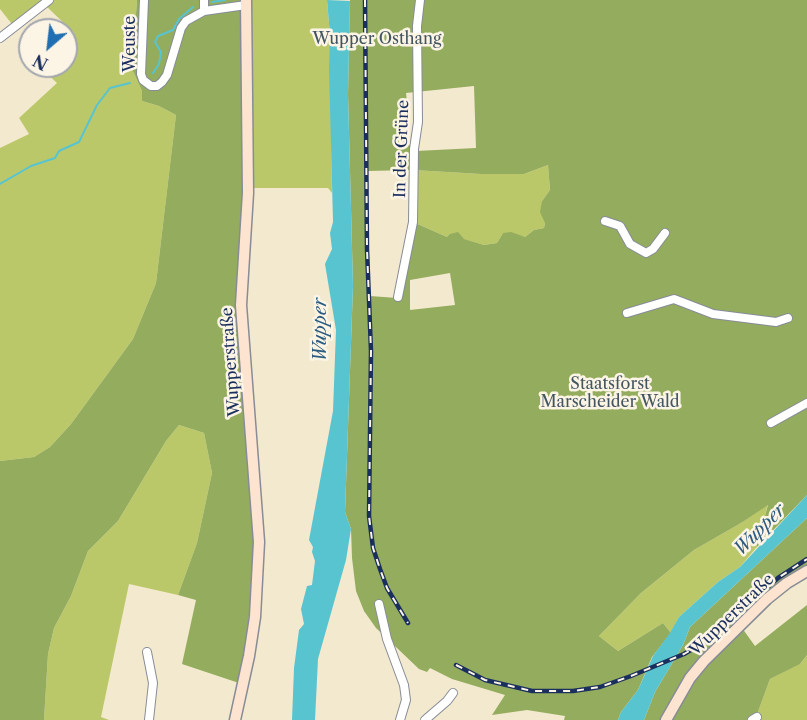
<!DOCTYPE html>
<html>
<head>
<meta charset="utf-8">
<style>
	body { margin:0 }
	#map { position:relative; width:807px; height:720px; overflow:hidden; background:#f3e9ce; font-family:"Libre Caslon Text",serif }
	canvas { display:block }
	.north { position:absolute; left:18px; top:18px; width:60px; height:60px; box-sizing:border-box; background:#fcf5e5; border:2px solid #a2a6af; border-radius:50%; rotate:208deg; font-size:16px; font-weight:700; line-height:24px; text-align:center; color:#1b2f5e }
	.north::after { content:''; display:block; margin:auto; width:21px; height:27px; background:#1f6fb2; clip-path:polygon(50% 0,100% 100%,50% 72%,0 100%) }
</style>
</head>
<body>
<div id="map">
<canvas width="807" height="720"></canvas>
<div class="north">N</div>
</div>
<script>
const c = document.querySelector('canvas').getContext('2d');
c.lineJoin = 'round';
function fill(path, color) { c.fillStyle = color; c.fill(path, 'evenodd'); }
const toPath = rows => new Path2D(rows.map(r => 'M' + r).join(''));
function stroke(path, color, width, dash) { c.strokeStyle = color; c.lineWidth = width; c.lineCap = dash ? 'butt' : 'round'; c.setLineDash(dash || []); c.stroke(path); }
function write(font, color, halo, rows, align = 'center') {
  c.font = font + ' "Libre Caslon Text",serif'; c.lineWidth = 5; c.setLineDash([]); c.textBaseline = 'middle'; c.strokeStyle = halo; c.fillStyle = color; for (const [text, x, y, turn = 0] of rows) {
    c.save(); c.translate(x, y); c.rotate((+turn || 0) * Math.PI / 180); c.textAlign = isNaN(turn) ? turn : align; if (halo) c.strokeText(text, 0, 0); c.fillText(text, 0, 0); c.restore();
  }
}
fill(toPath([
	[0,0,137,0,132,69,142,91,142,101,159,106,176,115,156,283,133,339,71,424,50,447,34,457,0,461,0,148,29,134,19,118,57,83,41,68,43,66,66,66,66,42,74,33,45,5,15,28,0,9],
	[250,0,327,0,330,35,332,193,328,188,251,188],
	[548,165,550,190,542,201,545,223,544,228,534,230,525,237,503,233,497,243,484,245,463,239,447,237,413,222,413,170,481,174,524,174],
	[179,425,204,433,212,473,197,543,178,595,129,584,101,717,109,720,44,720,48,654,54,628,71,596,88,551,118,521,166,441],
	[768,504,756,548,740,567,718,582,679,617,671,633,663,623,618,651,599,636,641,593,694,550,741,523],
	[807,655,807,720,755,720,770,679,801,663]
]), '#bbc86a');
fill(toPath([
	[137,0,242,0,242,217,254,542,253,580,245,650,239,683,182,664,196,600,178,595,197,543,212,473,204,433,179,425,166,441,118,521,88,551,71,596,54,628,48,654,44,720,0,720,0,461,34,457,50,447,71,424,133,339,156,283,176,115,159,106,142,101,142,91,132,69],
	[350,0,807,0,807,495,756,548,768,505,741,523,694,550,641,593,599,636,618,651,663,623,671,633,652,657,638,690,621,712,618,720,564,720,565,716,527,710,492,715,505,695,452,679,430,668,427,672,419,669,376,628,364,611,356,591,352,558,351,529,345,512,353,286,348,94],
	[474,86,476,148,416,151,403,139,403,113,407,102,406,93],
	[548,165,550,190,542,201,540,212,545,223,544,228,534,230,525,237,511,232,503,233,497,243,484,245,464,239,458,232,450,234,447,237,413,222,397,298,370,296,367,171,413,170,481,174,524,174],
	[450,273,455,305,410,310,410,280],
	[807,518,807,576,790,585,742,628,755,646,807,605,807,655,800,664,770,679,755,720,644,720,655,692,683,645,690,627]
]), '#94ac5e');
fill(toPath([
	[327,0,350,1,348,94,353,286,345,512,351,529,346,560,318,659,315,720,292,720,294,668,299,630,304,624,301,609,307,586,312,585,315,561,312,552,313,547,309,540,333,411,336,330,325,264,332,249,330,233,333,222,329,69,330,35],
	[807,495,807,518,690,627,683,645,655,692,644,720,618,720,621,712,638,690,653,656,670,633,679,617,718,582,740,567]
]), '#58c4d0');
stroke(toPath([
	[212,2,225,0],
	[153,73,159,64,161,52,155,42,158,36,173,30,179,19,193,7],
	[0,184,31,166,55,158,59,151,79,142,97,105,110,88,130,83]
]), '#58c4d0', 2);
const minor = toPath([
	[144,0,141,74,143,80,151,86,157,86,162,82,167,75,181,28,186,21,204,11,246,5],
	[204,11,204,0],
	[0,38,49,0],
	[605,221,620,226,630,244,646,253,653,249,665,233],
	[398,297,413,222,414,149,418,122,417,26,420,0],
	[627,313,674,299,713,314,776,322,788,318],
	[771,423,807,403],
	[379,604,387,639,404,685,406,700,400,720],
	[147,652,153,683,149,720],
	[425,720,447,701,453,693],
	[752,720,757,717]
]);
const secondary = toPath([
	[235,720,249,656,255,617,259,542,241,305,248,193,246,0],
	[666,720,690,678,704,661,767,599,787,583,807,571]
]);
stroke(minor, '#878c96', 10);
stroke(secondary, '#878c96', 13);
stroke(minor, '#fff', 8);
stroke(secondary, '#fde4d1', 10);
const rail = toPath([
	[365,0,367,249,371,351,369,516,373,548,380,569,387,588,408,623],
	[456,665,485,680,532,691,573,691,600,687,631,676,684,654,703,643,778,578,807,559]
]);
stroke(rail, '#1b2f5e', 4.5);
stroke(rail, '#fcf5e5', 2, [7]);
write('16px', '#435561', '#fcf5e5', [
	["Wupper Osthang",377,39],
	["Staatsforst",610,384],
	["Marscheider Wald",610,402]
]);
write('16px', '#1b2f5e', '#fcf5e5', [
	["Weuste",130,44,-90],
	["In der Grüne",402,149,-88],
	["Wupperstraße",231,362,-94],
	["Wupperstraße",732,615,-44]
]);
write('italic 18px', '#2d5c80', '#fcf5e5', [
	["Wupper",321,330,-90],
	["Wupper",760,530,-45]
]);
</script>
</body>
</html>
